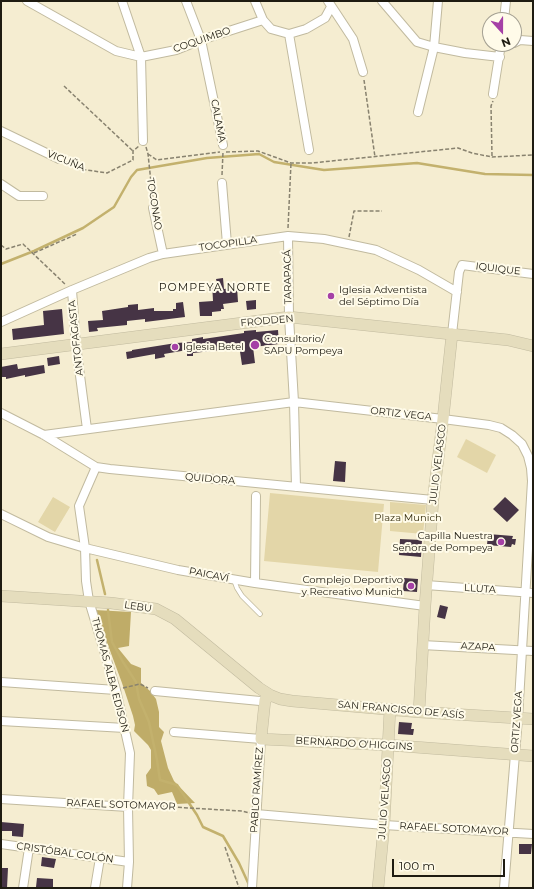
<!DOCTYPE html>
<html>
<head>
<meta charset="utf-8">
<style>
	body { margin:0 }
	#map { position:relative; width:534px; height:889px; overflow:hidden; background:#f5edd1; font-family:Montserrat,sans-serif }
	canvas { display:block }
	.frame { position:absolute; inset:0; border:2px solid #1e1b11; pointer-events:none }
	.north { position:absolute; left:482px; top:12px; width:40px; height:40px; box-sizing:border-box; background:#fffbe9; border:1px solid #a5a193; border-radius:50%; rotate:159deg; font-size:11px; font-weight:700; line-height:16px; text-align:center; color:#1e1b11 }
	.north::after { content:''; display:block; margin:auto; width:14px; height:18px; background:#a540a6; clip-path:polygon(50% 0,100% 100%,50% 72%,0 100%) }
	.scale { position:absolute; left:392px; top:859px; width:113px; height:18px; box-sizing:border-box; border:2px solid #1e1b11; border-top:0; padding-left:5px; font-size:12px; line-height:14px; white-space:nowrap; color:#1e1b11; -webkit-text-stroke:3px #fffbe9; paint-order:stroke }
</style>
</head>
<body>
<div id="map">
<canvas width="534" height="889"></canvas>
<div class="frame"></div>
<div class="north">N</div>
<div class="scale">100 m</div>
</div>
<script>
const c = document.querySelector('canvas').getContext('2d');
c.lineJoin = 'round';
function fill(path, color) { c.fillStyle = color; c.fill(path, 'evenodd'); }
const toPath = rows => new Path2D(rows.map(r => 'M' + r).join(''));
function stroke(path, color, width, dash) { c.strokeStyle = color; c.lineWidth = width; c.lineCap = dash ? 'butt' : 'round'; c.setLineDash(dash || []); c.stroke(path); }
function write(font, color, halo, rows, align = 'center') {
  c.font = font + ' Montserrat,sans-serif'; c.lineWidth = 4; c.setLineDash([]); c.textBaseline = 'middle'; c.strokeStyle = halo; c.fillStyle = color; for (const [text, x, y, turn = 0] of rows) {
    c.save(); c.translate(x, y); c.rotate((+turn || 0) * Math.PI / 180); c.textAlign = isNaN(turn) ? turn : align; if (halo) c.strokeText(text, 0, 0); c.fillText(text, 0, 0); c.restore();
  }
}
fill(toPath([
	[466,439,496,455,487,473,457,457],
	[270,493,384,504,378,572,264,561],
	[53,497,70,507,55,532,38,522],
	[390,502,426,505,423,534,390,531]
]), '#e3d6a8');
fill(toPath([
	[95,610,131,612,129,646,118,648,131,664,141,668,141,683,150,691,156,699,159,712,159,727,164,732,161,741,168,768,174,781,195,803,177,804,172,792,158,795,154,789,147,786,146,775,151,768,151,750,148,745,134,731,135,725,133,716,122,683]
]), '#bfac68');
stroke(toPath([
	[1,264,34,251,83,228,114,207,131,177,137,170,207,158,259,154,274,162,324,170,417,163,485,174,533,175],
	[97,560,105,594],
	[108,610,112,642,123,662,136,682,139,699,149,722,157,760,160,780,177,785,197,815,203,827,223,836,239,863,250,887]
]), '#c3b16d', 2.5);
fill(toPath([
	[223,278,224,289,237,287,238,302,223,304,224,309,221,309,221,311,212,312,212,316,200,316,199,302,213,301,212,283,217,283,216,279],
	[256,300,256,309,247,310,246,301],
	[183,302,185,317,145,322,145,319,127,321,127,325,97,328,98,331,89,332,88,321,103,320,102,311,128,307,128,305,138,304,138,310,154,308,154,311,173,311,173,309,176,309,176,303],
	[62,309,64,334,13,340,12,329,44,325,43,311],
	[256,330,256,332,278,330,279,344,253,347,255,363,242,365,239,345,221,347,221,350,193,353,193,356,187,356,187,350,164,354,165,357,155,359,155,354,127,359,126,352,132,351,132,350,176,343,192,342,192,339,203,337,203,339,244,333,244,331],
	[59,356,60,364,48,366,47,358],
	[17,364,18,369,44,365,45,373,25,377,25,375,6,379,6,377,1,377,1,367],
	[335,461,346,462,345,482,333,481],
	[505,497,519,510,507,522,493,509],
	[488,534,513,536,512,539,516,539,515,545,512,544,511,547,487,545],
	[400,539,422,540,421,557,399,555],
	[404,578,418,579,417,592,403,591],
	[440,605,448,607,445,619,437,617],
	[399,722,412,723,411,729,414,729,413,735,398,734],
	[1,822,24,824,23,837,12,836,12,831,1,831],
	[519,844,532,844,531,854,519,854],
	[42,857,56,859,54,868,41,866],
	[1,868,8,868,7,888,1,888],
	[37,878,53,879,53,888,36,887]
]), '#463445');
const lane = toPath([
	[234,580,237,588,242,596,260,614]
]);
const street = toPath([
	[27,1,116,51,141,57,176,50,201,40,263,20],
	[122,1,141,57,143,141],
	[186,1,201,40,223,145],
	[255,1,263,20,271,29,289,34,306,29,325,18,331,7],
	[328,1,353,39,363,72],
	[382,1,417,42,434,47,465,53,500,57],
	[504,20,506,1],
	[289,34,309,150],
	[514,43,520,40,533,41],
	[493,94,501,44],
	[418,112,434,47,438,1],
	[1,131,59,159],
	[222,183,227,244],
	[1,184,19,196,43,196],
	[153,208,163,254],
	[288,236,289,317,294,402,296,487],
	[72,290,76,345,87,429],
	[1,322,72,290,149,258,163,254,288,236,324,239,376,250,419,270,457,292],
	[452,334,459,272,462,265,533,274],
	[1,413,44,435,96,467,110,469,433,500],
	[44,435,294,402,443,419,489,425,501,428,512,435,522,444,528,456,531,468,532,481,518,718,504,888],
	[96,467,79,506,85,548,86,581,89,601,116,690,130,753,128,807,129,862,127,888],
	[1,514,48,537,85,548,178,570,255,583,425,606],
	[255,583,256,496],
	[426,585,533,593],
	[422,645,533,651],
	[1,682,116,690],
	[155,691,260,701,265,700],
	[1,721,125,728],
	[174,732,261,739,252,888],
	[1,799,128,807],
	[256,814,384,825,533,834],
	[1,844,129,862],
	[23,888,29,848],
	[95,888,100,858]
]);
const secondary = toPath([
	[1,354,289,317,508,340,533,346],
	[1,596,111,603,156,609,175,619,259,688,270,695,280,699,292,701,419,712,533,719],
	[270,695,265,700,261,739,388,745,533,756],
	[419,712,425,606,433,500,443,419,452,334],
	[378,888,384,825,390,709]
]);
stroke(lane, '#c1ba9f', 5.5);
stroke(street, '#c1ba9f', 10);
stroke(secondary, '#c1ba9f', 12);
stroke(toPath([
	[364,80,375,157],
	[64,86,133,151],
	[146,147,148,154,153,201],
	[226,152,258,151,291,163,312,163,458,148,472,153,492,157,533,155],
	[148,154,157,160,220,152],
	[492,156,491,106,493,101],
	[66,162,80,169,107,173,133,160,133,151,139,146],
	[222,175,223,152],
	[288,228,291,163],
	[349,237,354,211,382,211],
	[1,245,6,249,23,244,66,285],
	[34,253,77,234],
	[123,688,140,684,148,688],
	[136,805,242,811,250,813],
	[225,847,239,888]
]), '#88826f', 1.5, [4, 2]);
stroke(lane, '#fff', 4);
stroke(street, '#fff', 8);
stroke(secondary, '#e5ddbd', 11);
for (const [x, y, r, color] of [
	[331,296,4,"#a540a6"],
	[255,345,5,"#a540a6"],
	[175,347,4,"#a540a6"],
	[501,542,4,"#a540a6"],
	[411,586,4,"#a540a6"]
]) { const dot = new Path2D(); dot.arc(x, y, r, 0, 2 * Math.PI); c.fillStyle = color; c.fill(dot); stroke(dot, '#fffbe9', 1.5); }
write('10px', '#1e1b11', '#fffbe9', [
	["COQUIMBO",202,40,-19],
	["CALAMA",218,121,79],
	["VICUÑA",66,161,22],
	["TOCONAO",154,204,81],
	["TOCOPILLA",228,244,-8],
	["IQUIQUE",498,269,7],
	["TARAPACÁ",288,277,-91],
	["FRODDEN",267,321,-5],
	["ANTOFAGASTA",76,338,-96],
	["ORTIZ VEGA",401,414,6],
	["JULIO VELASCO",438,464,-83],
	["QUIDORA",210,479,5],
	["PAICAVÍ",209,575,11],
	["LLUTA",480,589,4],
	["LEBU",138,607,9],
	["AZAPA",478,647,3],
	["THOMAS ALBA EDISON",110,675,75],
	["SAN FRANCISCO DE ASÍS",401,710,5],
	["ORTIZ VEGA",517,722,-86],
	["BERNARDO O'HIGGINS",354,744,3],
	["PABLO RAMÍREZ",257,790,-86],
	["JULIO VELASCO",385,799,-86],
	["RAFAEL SOTOMAYOR",121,805,2],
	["RAFAEL SOTOMAYOR",454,829,3],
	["CRISTÓBAL COLÓN",65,853,8]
]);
write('10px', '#1e1b11', '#fffbe9', [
	["Iglesia Adventista",339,290],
	["del Séptimo Día",339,302],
	["Consultorio/",264,339],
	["SAPU Pompeya",264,351],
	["Iglesia Betel",183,347],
	["Capilla Nuestra",493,536,"right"],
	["Señora de Pompeya",493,548,"right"],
	["Complejo Deportivo",403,580,"right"],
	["y Recreativo Munich",403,592,"right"]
], 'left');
write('10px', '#3b3314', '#fffbe9', [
	["Plaza Munich",408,518]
]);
c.letterSpacing = '1px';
write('11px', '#1e1b11', '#fffbe9', [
	["POMPEYA NORTE",215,288]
]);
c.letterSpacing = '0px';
</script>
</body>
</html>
